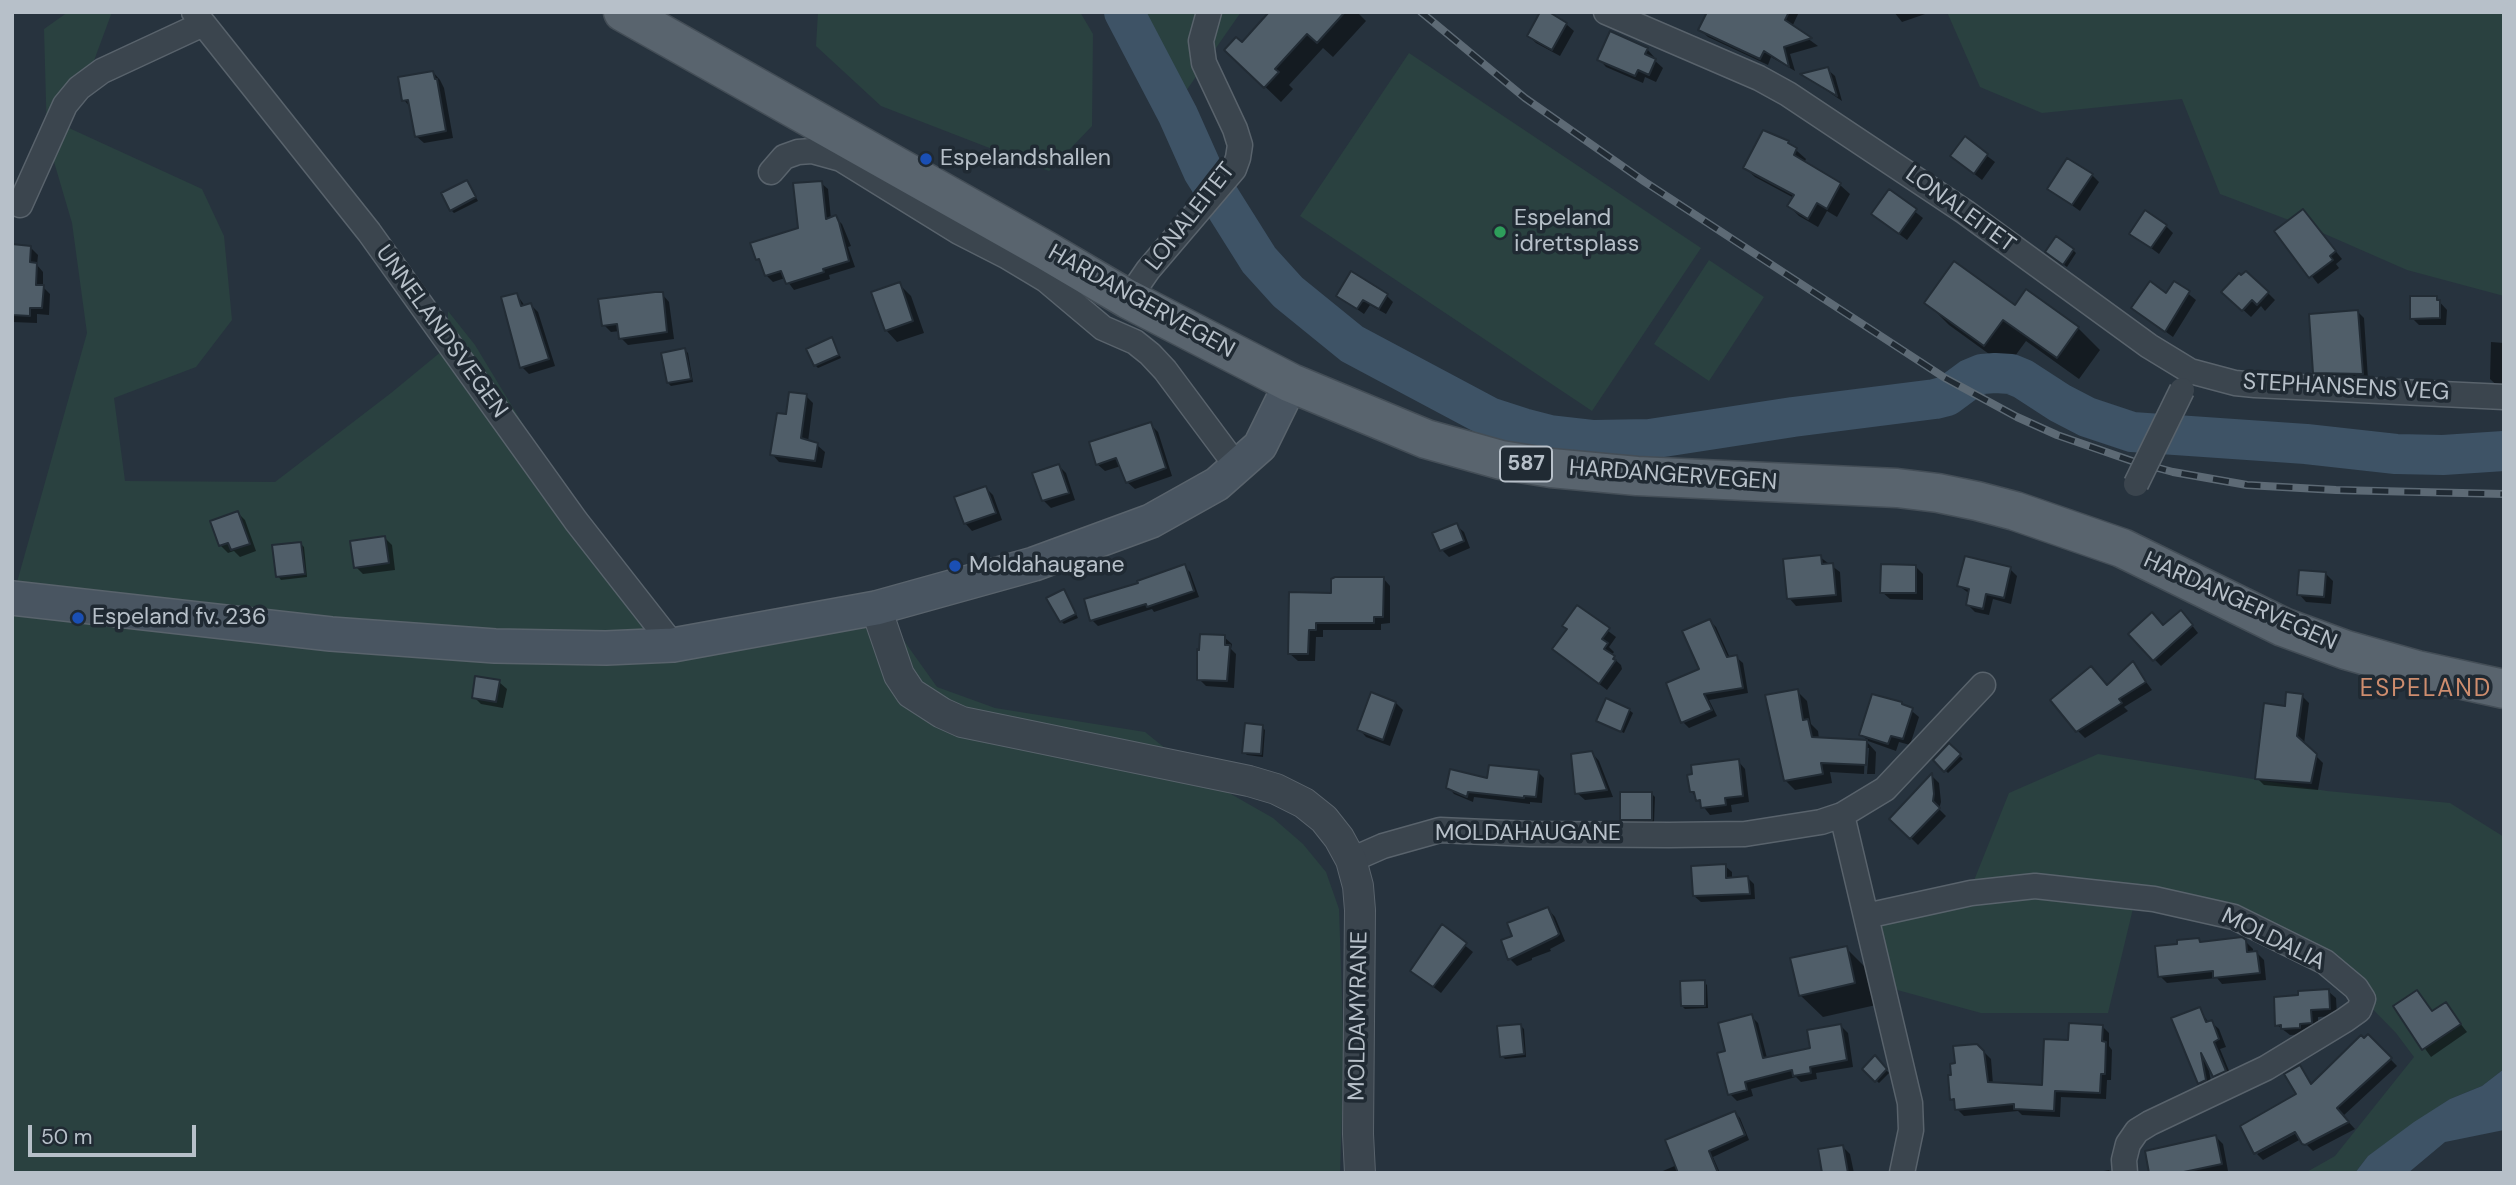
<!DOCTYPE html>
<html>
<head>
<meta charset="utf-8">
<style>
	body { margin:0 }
	#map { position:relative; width:2516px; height:1185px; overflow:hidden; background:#27333e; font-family:"DM Sans",sans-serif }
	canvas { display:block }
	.frame { position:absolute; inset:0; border:14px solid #b7c0c9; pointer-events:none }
	.scale { position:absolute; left:28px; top:1125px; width:168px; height:32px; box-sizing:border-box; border:4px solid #b7c0c9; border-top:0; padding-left:9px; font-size:21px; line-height:24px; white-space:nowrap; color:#b7c0c9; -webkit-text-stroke:5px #202a33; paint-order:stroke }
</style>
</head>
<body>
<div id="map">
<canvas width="2516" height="1185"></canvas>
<div class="frame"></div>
<div class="scale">50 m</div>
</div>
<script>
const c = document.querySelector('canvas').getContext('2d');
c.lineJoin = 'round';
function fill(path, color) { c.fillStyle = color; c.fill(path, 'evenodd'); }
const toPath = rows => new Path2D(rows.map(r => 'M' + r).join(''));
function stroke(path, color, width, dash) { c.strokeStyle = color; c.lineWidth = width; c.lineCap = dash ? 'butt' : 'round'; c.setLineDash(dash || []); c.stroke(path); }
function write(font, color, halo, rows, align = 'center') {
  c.font = font + ' "DM Sans",sans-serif'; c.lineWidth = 7; c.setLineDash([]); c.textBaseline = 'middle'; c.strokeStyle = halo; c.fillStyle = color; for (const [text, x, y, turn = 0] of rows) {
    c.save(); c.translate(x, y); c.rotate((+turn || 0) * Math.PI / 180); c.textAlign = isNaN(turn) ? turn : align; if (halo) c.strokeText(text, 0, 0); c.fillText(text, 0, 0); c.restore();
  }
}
fill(toPath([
	[68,12,112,12,69,128,202,189,224,236,232,320,196,367,114,398,125,481,275,482,391,393,448,346,448,311,475,345,629,599,655,635,864,605,892,624,937,687,995,708,1145,732,1201,777,1273,818,1303,844,1326,872,1339,909,1344,1056,1340,1173,12,1173,12,600,87,333,72,223,47,138,44,29],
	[818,12,1080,12,1093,34,1092,126,1049,171,881,106,816,46],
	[1126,12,1241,12,1177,104,1139,63],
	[1947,12,2504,12,2504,296,2407,270,2318,231,2220,194,2182,99,2042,113,1980,87],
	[1409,53,1701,248,1592,411,1300,216],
	[1709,260,1764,297,1709,381,1654,344],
	[2098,754,2327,791,2450,803,2504,837,2504,1069,2482,1086,2450,1099,2368,1156,2355,1173,2305,1173,2335,1156,2414,1057,2396,1033,2309,944,2135,900,2108,1013,1981,1013,1890,988,1876,914,1971,888,2009,793]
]), '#2a4140');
fill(toPath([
	[2504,1069,2504,1130,2445,1142,2408,1173,2355,1173,2368,1156,2414,1122,2450,1099,2482,1086]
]), '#3e5366');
fill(toPath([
	[1271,12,1357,12,1366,21,1333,57,1323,48,1289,85,1293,89,1281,102,1227,50,1242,44],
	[1709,12,1799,12,1792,27,1818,46,1790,54,1795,71,1771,57,1768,65,1708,37,1700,30],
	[1894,12,1931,12,1902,22],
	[1566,24,1574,31,1560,56,1536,43,1529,36],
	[1647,49,1654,57,1653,59,1663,68,1656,82,1645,77,1643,83,1606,67,1599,59],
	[1827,69,1835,76,1842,101,1804,75],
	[433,72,440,80,444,88,453,138,424,143,416,136,411,108,404,100],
	[1764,132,1788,143,1806,159,1804,163,1840,185,1850,194,1837,217,1827,211,1818,227,1799,216,1789,206,1794,198,1755,177,1745,168],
	[1965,139,1995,162,1982,180,1952,156],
	[2092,175,2099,182,2080,211,2049,189],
	[467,182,478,201,454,213,451,210],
	[821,183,828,189,831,219,835,217,842,224,851,246,848,247,855,267,829,275,830,279,794,290,785,278,773,282,766,275,752,244,799,229],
	[1890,192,1923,218,1907,240,1873,214],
	[2303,211,2342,259,2336,264,2339,268,2318,284,2276,231],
	[2166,226,2173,233,2159,254,2131,233],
	[12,246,30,247,38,255,37,265,43,272,43,287,50,294,49,315,37,314,37,323,12,322],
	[2073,250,2076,253,2067,267,2050,255],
	[2175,283,2196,300,2173,337,2133,308,2166,295],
	[899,284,911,296,924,333,897,342,886,330],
	[2224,292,2268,293,2275,300,2265,311,2261,306,2251,317],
	[662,294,669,302,674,339,628,345,621,338,620,331,611,332,604,325],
	[517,295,525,306,531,305,538,312,555,366,529,374,522,367],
	[1338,296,1387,296,1393,302,1386,314,1370,305,1364,314],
	[2436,298,2447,310,2446,325,2419,325,2412,318],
	[1927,303,2078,328,2100,350,2079,379,2026,341,2007,367,1949,325],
	[2358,312,2364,318,2368,379,2321,378,2315,372],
	[832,340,841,358,818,368,815,365],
	[2491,342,2504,343,2504,392,2490,379],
	[685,350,688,353,693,382,671,386,668,383],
	[806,396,813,403,808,442,817,445,825,452,822,468,779,462,772,454,788,416],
	[1150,424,1158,432,1172,476,1135,489,1127,482,1121,466,1105,471,1097,464],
	[1059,466,1066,473,1075,500,1051,508,1043,500],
	[986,488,993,495,1002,520,972,531,965,523],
	[238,513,245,520,256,551,240,557,234,551,228,553,220,545],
	[1456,525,1464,532,1470,548,1449,557,1442,550],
	[385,538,392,545,395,570,363,574,356,567],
	[301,544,304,547,307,577,281,580,278,576],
	[1820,557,1840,572,1842,602,1796,606,1789,598],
	[1184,566,1190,572,1199,597,1154,612,1152,609,1098,626,1092,620,1140,584],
	[1915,566,1923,574,1923,600,1890,599,1882,592],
	[2010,569,2017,576,2011,604,1993,599,1989,615,1975,612,1968,605,1970,594,1959,586],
	[2326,574,2333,581,2331,604,2306,602,2299,594],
	[1383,578,1390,586,1390,623,1381,624,1381,630,1323,630,1323,637,1316,637,1315,661,1298,661,1290,654,1332,595],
	[1066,594,1078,618,1064,624,1061,621],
	[1577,607,1616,637,1609,647,1614,652,1611,656,1621,665,1622,669,1607,690,1554,649,1568,630],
	[2187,619,2198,633,2161,666,2130,634],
	[1710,621,1716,627,1730,658,1736,657,1743,663,1748,693,1709,700,1717,716,1689,728,1683,722,1668,684,1701,669],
	[1224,637,1232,644,1231,649,1236,654,1234,688,1206,686,1199,679,1200,651],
	[2133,664,2152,690,2124,707,2128,711,2085,738,2078,731,2108,687],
	[499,682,507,689,503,708,481,704,474,697],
	[1797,691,1807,701,1811,724,1818,731,1819,739,1867,742,1876,752,1875,774,1867,774,1869,748,1865,748,1864,774,1830,772,1832,783,1795,790,1785,780],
	[2302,696,2309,703,2304,744,2323,763,2318,790,2264,785,2257,778,2286,708],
	[1396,703,1403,710,1390,746,1366,737,1359,729],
	[1902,703,1919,717,1910,745,1899,742,1896,751,1868,741,1861,734],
	[1629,710,1633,713,1624,733,1598,721],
	[1262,727,1265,730,1263,757,1247,755,1244,752],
	[1949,745,1963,759,1948,773,1935,760],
	[1592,753,1599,761,1613,797,1585,800,1577,793],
	[1738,761,1745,769,1749,802,1731,805,1732,812,1710,815,1691,791],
	[1538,772,1544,778,1542,803,1530,802,1530,804,1474,797,1473,802,1454,794,1448,787],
	[1932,776,1939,783,1941,802,1939,809,1946,816,1918,845,1892,819],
	[1652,794,1655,797,1654,822,1625,822,1622,819],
	[1725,866,1732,872,1732,879,1748,878,1754,884,1755,899,1701,902,1694,896],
	[1548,909,1555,917,1565,941,1550,949,1551,951,1532,958,1532,960,1517,966,1510,959,1514,937],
	[1442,927,1473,952,1441,993,1412,970],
	[2198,940,2202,943,2245,941,2253,949,2253,953,2257,953,2264,960,2266,980,2222,984,2217,978,2167,983,2160,976],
	[1846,948,1868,970,1876,1005,1823,1017,1800,995],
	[1704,982,1707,985,1708,1008,1685,1009,1682,1006],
	[2328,991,2336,998,2337,1016,2318,1017,2318,1030,2307,1034,2290,1035,2277,1025],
	[2417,992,2433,1012,2445,1004,2467,1032,2431,1057,2395,1007],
	[2199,1009,2209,1023,2211,1022,2219,1029,2226,1047,2220,1049,2232,1078,2222,1083,2208,1065,2212,1087,2206,1090,2199,1083],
	[1751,1016,1758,1023,1767,1058,1812,1050,1841,1026,1848,1033,1853,1067,1816,1073,1817,1079,1801,1082,1796,1077,1751,1089,1753,1096,1737,1101,1730,1094,1727,1053],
	[1521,1026,1524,1029,1526,1057,1505,1059,1502,1056],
	[2102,1026,2109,1033,2109,1046,2112,1050,2111,1080,2107,1080,2106,1099,2061,1097,2060,1117,2022,1115,2018,1111,1964,1116,1957,1109,1956,1103,1952,1099,1977,1045,1991,1059,1993,1084,2044,1087,2070,1042],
	[2368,1036,2397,1066,2343,1116,2355,1129,2313,1151,2301,1139,2263,1160,2257,1154,2304,1129,2298,1094,2299,1067,2313,1085],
	[1875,1058,1889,1073,1879,1083,1864,1069],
	[1735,1113,1740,1118,1749,1140,1713,1157,1720,1173,1658,1173,1677,1165],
	[2216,1137,2223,1144,2228,1171,2151,1173],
	[1843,1147,1850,1154,1854,1173,1824,1173],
	[2109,1170,2112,1173,2093,1173]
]), '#0007');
stroke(toPath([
	[1124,12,1178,115,1203,171,1259,260,1288,292,1352,344,1489,417,1523,428,1550,435,1594,440,1650,439,1793,417,1935,399,1947,396,1970,379,1982,374,1995,373,2011,374,2023,379,2060,403,2087,417,2132,432,2306,444,2396,454,2443,455,2504,451]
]), '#3e5366', 40);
const building = toPath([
	[1269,12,1345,12,1317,43,1307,34,1275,69,1279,72,1264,88,1224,50,1236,37,1242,42,1269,12],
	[1540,12,1549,12,1567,23,1552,50,1527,36,1540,12],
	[1707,12,1789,12,1785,20,1812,38,1784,47,1789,67,1764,51,1760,59,1698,30,1707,12],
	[1610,31,1648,48,1645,54,1656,59,1649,75,1638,70,1635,76,1597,60,1610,31],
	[1828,67,1837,96,1800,74,1828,67],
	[433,71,435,79,437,79,446,131,415,137,408,100,402,101,398,77,433,71],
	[1763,130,1789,141,1788,143,1797,148,1794,155,1841,183,1827,209,1817,203,1808,219,1787,206,1794,195,1743,168,1763,130],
	[1965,136,1988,154,1974,174,1950,156,1965,136],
	[2067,158,2093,174,2072,205,2047,189,2067,158],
	[467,180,476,197,450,211,441,193,467,180],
	[822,181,826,219,836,215,839,222,849,261,823,269,824,272,786,284,781,271,765,276,759,259,756,260,750,243,798,228,793,183,822,181],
	[1889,189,1917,209,1899,234,1871,214,1889,189],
	[2303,209,2336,251,2330,256,2333,260,2309,278,2274,231,2303,209],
	[2145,210,2167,225,2151,248,2129,234,2145,210],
	[2056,236,2074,249,2063,265,2045,252,2056,236],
	[12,244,31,246,30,262,37,263,36,285,44,285,42,308,30,308,30,316,12,315,12,244],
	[1954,261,2015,305,2026,289,2079,327,2057,358,2003,320,1984,346,1924,303,1954,261],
	[1351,271,1388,294,1379,309,1363,300,1357,309,1336,296,1351,271],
	[2246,271,2269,292,2257,305,2252,300,2242,311,2221,292,2239,273,2241,275,2246,271],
	[2150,281,2166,293,2174,281,2190,291,2165,332,2131,308,2150,281],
	[900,282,913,321,885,331,871,292,900,282],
	[655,292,663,292,667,332,619,339,617,324,602,326,598,299,655,292],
	[517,293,521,306,531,303,549,359,520,368,501,297,517,293],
	[2410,296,2437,296,2437,300,2440,300,2440,318,2410,319,2410,296],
	[2358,310,2363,374,2313,373,2309,314,2358,310],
	[832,337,839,355,814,366,806,349,832,337],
	[685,348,691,379,667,383,661,353,685,348],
	[789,392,807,394,801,438,818,443,815,461,770,455,777,413,786,414,789,392],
	[1151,422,1166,468,1126,483,1116,458,1096,465,1089,442,1151,422],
	[1059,464,1069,493,1042,501,1032,473,1059,464],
	[986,486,996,513,964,524,954,497,986,486],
	[238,511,250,544,231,550,228,543,219,546,210,521,238,511],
	[1457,523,1464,541,1440,551,1432,533,1457,523],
	[385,536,389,563,354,568,350,541,385,536],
	[301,542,305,574,276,577,272,545,301,542],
	[1821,555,1822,564,1833,563,1836,595,1787,599,1783,559,1821,555],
	[1965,556,2011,567,2004,598,1986,594,1983,609,1966,605,1969,589,1957,586,1965,556],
	[1185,564,1194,591,1147,607,1146,604,1090,621,1084,599,1138,583,1137,581,1185,564],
	[1881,564,1916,565,1916,593,1880,593,1881,564],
	[2299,570,2326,572,2324,597,2297,595,2299,570],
	[1335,577,1384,577,1383,617,1374,617,1374,623,1316,623,1316,630,1309,630,1308,654,1288,654,1289,592,1331,593,1331,579,1335,577],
	[1064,589,1076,614,1060,622,1046,598,1064,589],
	[1577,605,1610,628,1602,639,1608,643,1604,649,1615,656,1613,659,1616,660,1599,684,1552,649,1567,629,1562,626,1577,605],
	[2181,610,2193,625,2153,661,2128,634,2152,612,2163,625,2181,610],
	[1710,619,1727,657,1737,655,1743,688,1704,694,1712,710,1681,723,1666,683,1699,669,1682,631,1710,619],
	[1200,634,1225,635,1225,645,1230,645,1227,681,1197,680,1197,649,1199,650,1200,634],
	[2133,661,2146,682,2119,699,2122,703,2076,732,2050,700,2091,666,2107,685,2133,661],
	[475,676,500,680,496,702,472,698,475,676],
	[1798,689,1803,720,1808,719,1812,737,1867,740,1866,765,1821,763,1823,774,1784,781,1765,695,1798,689],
	[1371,692,1396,702,1383,740,1357,730,1371,692],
	[2286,692,2303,694,2297,736,2317,754,2311,783,2255,779,2264,703,2285,706,2286,692],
	[1872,694,1902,702,1902,704,1913,708,1903,739,1891,736,1888,744,1859,735,1872,694],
	[1606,698,1630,709,1621,732,1596,721,1606,698],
	[1245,723,1263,725,1261,754,1242,753,1245,723],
	[1949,743,1961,754,1944,772,1933,760,1949,743],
	[1592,751,1607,790,1575,794,1571,754,1592,751],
	[1739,759,1743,796,1725,798,1726,805,1701,808,1700,800,1696,801,1694,792,1690,792,1687,775,1692,774,1691,765,1739,759],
	[1489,765,1539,770,1536,797,1524,796,1524,798,1468,792,1467,797,1446,788,1450,769,1487,778,1489,765],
	[1932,773,1934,794,1933,801,1940,808,1910,839,1889,819,1932,773],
	[1620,792,1652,792,1652,820,1620,820,1620,792],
	[1726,864,1726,878,1748,876,1750,894,1693,896,1691,866,1726,864],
	[1548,907,1559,934,1557,936,1508,960,1501,940,1512,936,1507,923,1548,907],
	[1442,924,1467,943,1433,987,1410,971,1442,924],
	[2242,937,2246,940,2247,952,2257,951,2260,973,2213,978,2213,971,2158,977,2155,946,2177,944,2177,940,2199,938,2200,942,2242,937],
	[1847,946,1855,983,1799,996,1790,958,1847,946],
	[1705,980,1705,1006,1681,1006,1680,981,1705,980],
	[2329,989,2330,1009,2311,1010,2312,1023,2300,1024,2300,1028,2281,1029,2281,1025,2275,1026,2274,997,2298,995,2298,991,2329,989],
	[2417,990,2432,1011,2446,1002,2461,1024,2422,1050,2393,1006,2417,990],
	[2200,1007,2206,1022,2212,1020,2219,1039,2214,1042,2226,1071,2213,1077,2201,1053,2206,1080,2198,1084,2171,1018,2200,1007],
	[1752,1014,1763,1058,1810,1048,1807,1030,1841,1024,1847,1060,1810,1067,1811,1073,1793,1076,1792,1070,1745,1082,1747,1090,1728,1095,1717,1053,1725,1051,1718,1023,1752,1014],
	[2069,1023,2103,1025,2102,1041,2106,1042,2105,1074,2101,1074,2100,1093,2055,1091,2054,1111,2014,1109,2014,1104,1955,1110,1954,1099,1950,1100,1948,1075,1951,1075,1950,1064,1955,1063,1953,1046,1977,1044,1984,1051,1988,1082,2042,1085,2044,1039,2068,1040,2069,1023],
	[1521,1024,1524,1054,1500,1057,1497,1026,1521,1024],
	[2368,1034,2392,1058,2337,1108,2349,1122,2305,1145,2302,1144,2295,1132,2254,1154,2240,1126,2296,1094,2284,1074,2300,1065,2311,1084,2361,1035,2364,1038,2368,1034],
	[1875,1055,1887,1069,1875,1082,1862,1069,1875,1055],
	[1735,1111,1745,1135,1709,1151,1718,1173,1678,1173,1665,1140,1735,1111],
	[2216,1135,2222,1164,2179,1173,2149,1173,2145,1151,2216,1135],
	[1843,1145,1848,1173,1822,1173,1818,1149,1843,1145]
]);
fill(building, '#505e69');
stroke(building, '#222c35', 2);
const minor = toPath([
	[194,12,369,232,576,521,673,645],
	[1606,12,1759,78,1788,94,1965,212,2149,346,2190,371,2235,383,2255,385,2504,397],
	[771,172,784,157,798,152,812,151,841,159,959,232,1006,256,1046,280,1103,328,1135,342,1150,354,1165,370,1238,468],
	[20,205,65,105,79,88,102,71,203,24],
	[1128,299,1148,270,1234,169,1238,158,1240,145,1235,129,1204,63,1201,41,1209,12],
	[1842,815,1910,1103,1911,1130,1902,1173],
	[1351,860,1383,846,1440,830,1531,834,1669,835,1745,834,1821,822,1842,815,1885,789,1983,685],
	[1866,916,1971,893,2035,886,2154,899,2234,917,2325,962,2356,988,2363,999,2359,1010,2345,1020,2266,1068,2150,1123,2137,1131,2128,1144,2124,1160,2125,1173]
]);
const tertiary = toPath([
	[876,608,899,675,911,693,942,713,962,722,1001,730,1249,781,1276,789,1304,803,1324,819,1339,838,1351,860,1358,886,1360,910,1358,1134,1360,1173]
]);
const secondary = toPath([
	[12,598,331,634,495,646,606,648,673,645,876,608,1034,564,1151,521,1217,484,1260,446,1291,383]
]);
const primary = toPath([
	[623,12,1045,250,1128,299,1291,383,1426,439,1501,460,1551,468,1637,476,1897,488,1938,493,1977,501,2015,511,2122,548,2283,627,2346,650,2417,670,2504,689]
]);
stroke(minor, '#59636c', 27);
stroke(tertiary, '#59636c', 32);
stroke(secondary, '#59636c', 36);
stroke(primary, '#444e57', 41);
stroke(minor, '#3b454e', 24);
stroke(tertiary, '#3b454e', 30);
stroke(secondary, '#495561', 33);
stroke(primary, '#59646e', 38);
const rail = toPath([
	[1421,12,1525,98,1645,182,1945,378,2017,417,2057,435,2132,461,2173,472,2247,485,2336,490,2504,494]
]);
stroke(rail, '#5d6a75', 8);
stroke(rail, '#202a33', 5, [16]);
const minorBridge = toPath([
	[2136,484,2182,390]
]);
stroke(minorBridge, '#59636c', 27, []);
stroke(minorBridge, '#3b454e', 24);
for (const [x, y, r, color] of [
	[926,159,7,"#1a4fb4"],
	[1500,232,7,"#2e9e5b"],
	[955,566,7,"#1a4fb4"],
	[78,618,7,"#1a4fb4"]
]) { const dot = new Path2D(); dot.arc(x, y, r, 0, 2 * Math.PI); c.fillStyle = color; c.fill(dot); stroke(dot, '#202a33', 2.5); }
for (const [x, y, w] of [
	[1526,464,52]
]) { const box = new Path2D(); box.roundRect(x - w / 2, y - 17.5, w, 35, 5); c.fillStyle = '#202a33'; c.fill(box); stroke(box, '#b7c0c9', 2); }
write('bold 21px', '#b7c0c9', null, [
	["587",1526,464]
]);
write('23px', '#b7c0c9', '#202a33', [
	["Espelandshallen",940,159],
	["Espeland",1514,219],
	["idrettsplass",1514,245],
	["Moldahaugane",969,566],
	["Espeland fv. 236",92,618]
], 'left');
write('23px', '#b7c0c9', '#202a33', [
	["LONALEITET",1960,210,36],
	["LONALEITET",1191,217,-52],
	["HARDANGERVEGEN",1141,302,29],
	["UNNELANDSVEGEN",441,332,54],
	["STEPHANSENS VEG",2346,388,3],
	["HARDANGERVEGEN",1673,476,4],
	["HARDANGERVEGEN",2240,602,24],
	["MOLDAHAUGANE",1528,834],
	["MOLDALIA",2273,940,26],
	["MOLDAMYRANE",1359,1016,-89]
]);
c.letterSpacing = '2px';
write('24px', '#ce8d6e', '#202a33', [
	["ESPELAND",2426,690]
]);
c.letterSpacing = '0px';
</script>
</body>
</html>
